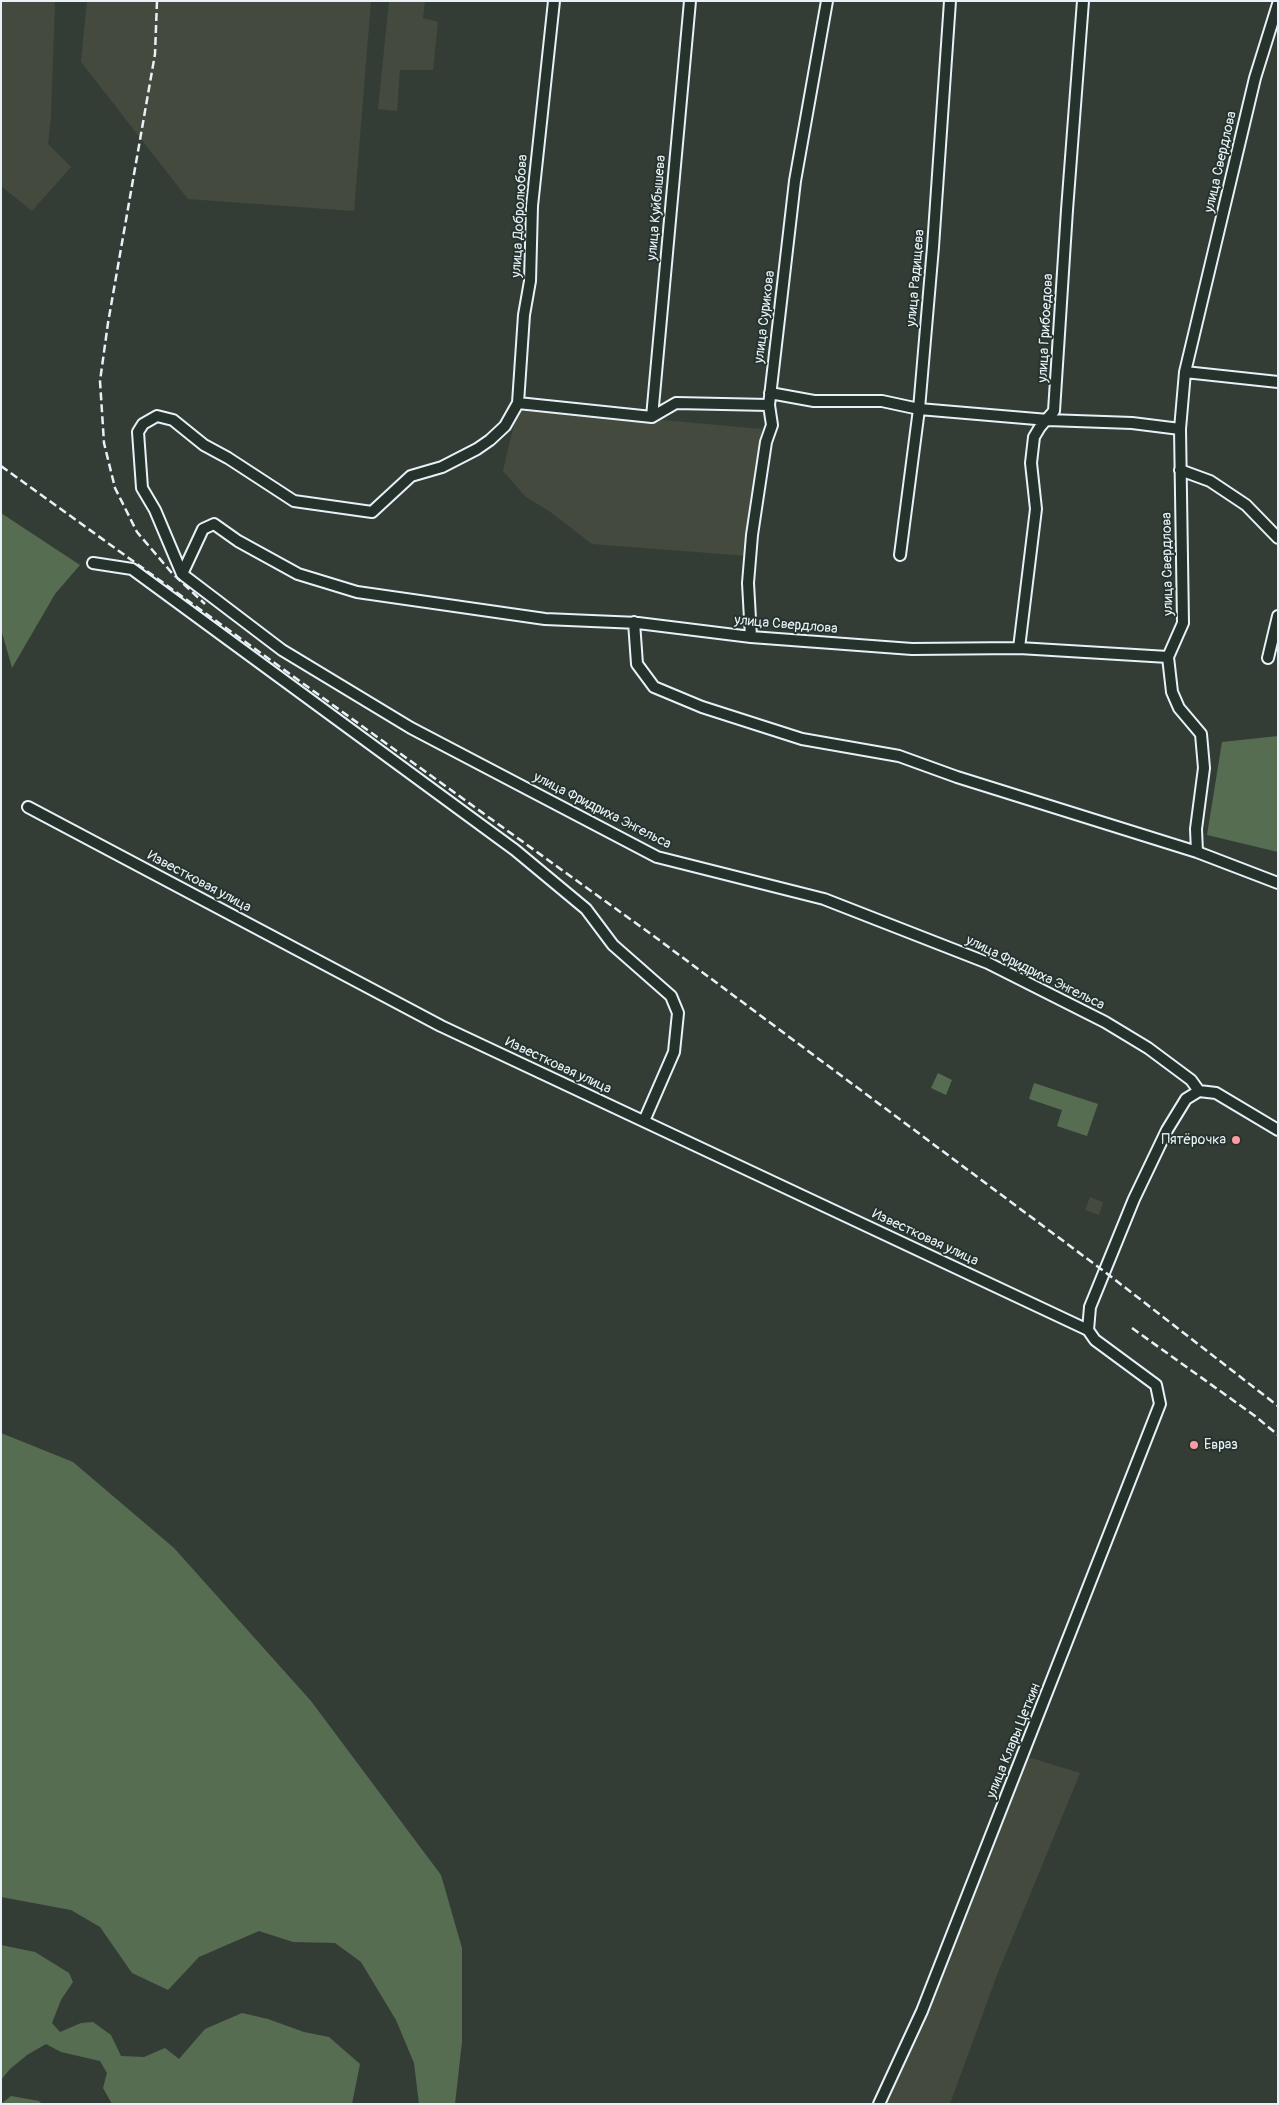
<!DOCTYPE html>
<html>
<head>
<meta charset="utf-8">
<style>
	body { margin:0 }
	#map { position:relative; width:1279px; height:2105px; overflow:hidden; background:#343d35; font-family:Pangolin,sans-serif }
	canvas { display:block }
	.frame { position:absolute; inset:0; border:2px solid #e8f1f8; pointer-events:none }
</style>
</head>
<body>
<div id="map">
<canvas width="1279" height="2105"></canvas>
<div class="frame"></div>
</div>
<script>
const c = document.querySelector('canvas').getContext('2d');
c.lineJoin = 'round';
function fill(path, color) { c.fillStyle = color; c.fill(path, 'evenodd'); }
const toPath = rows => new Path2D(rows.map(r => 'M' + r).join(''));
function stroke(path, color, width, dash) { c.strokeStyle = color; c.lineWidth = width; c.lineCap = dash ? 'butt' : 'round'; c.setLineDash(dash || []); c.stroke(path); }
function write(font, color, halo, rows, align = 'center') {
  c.font = font + ' Pangolin,sans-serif'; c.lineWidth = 4; c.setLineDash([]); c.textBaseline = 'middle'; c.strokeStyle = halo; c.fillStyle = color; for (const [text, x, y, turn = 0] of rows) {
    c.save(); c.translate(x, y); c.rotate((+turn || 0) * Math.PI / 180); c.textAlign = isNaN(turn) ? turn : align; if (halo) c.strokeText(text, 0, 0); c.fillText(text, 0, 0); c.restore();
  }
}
fill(toPath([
	[1,1,55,1,51,117,48,144,71,167,32,211,1,186],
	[87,1,371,1,354,211,188,199,81,62],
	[389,1,425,1,423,18,438,22,433,70,400,70,397,111,378,109],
	[518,407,762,429,748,556,592,544,549,511,526,497,503,471],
	[1090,1197,1103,1202,1099,1215,1085,1210],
	[1028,1757,1080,1773,997,1975,950,2104,884,2104,905,2064]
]), '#454a3f');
fill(toPath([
	[1,513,80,565,55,594,12,668,1,629],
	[1278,736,1278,852,1207,835,1222,742],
	[938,1073,952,1080,946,1095,931,1088],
	[1034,1083,1098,1104,1087,1136,1057,1126,1062,1110,1029,1099],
	[1,1433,73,1462,174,1548,311,1701,441,1875,462,1948,462,2042,455,2104,419,2104,414,2063,396,2020,361,1962,335,1943,293,1942,259,1931,199,1957,168,1990,132,1973,100,1927,71,1910,1,1897],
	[1,1945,35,1952,69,1973,73,1982,61,2000,52,2023,60,2032,81,2023,93,2022,111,2035,121,2056,144,2057,165,2048,179,2059,205,2029,242,2013,268,2019,304,2032,329,2037,360,2064,352,2104,112,2104,103,2088,107,2073,100,2061,61,2052,46,2044,27,2055,10,2069,1,2080],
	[11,2096,39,2101,42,2104,1,2104]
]), '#566d52');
const minor = toPath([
	[1185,372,1278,382],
	[770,393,814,401,882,401,919,409,1048,420,1132,423,1180,429],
	[518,403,652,417,676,403,769,405],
	[652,417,690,1],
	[1180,470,1210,481,1246,505,1278,538],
	[900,555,919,409,933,247,950,1],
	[93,563,132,569,515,850,586,909,613,945,671,996,678,1013,674,1052,644,1121],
	[182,574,155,510,142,488,138,432,143,424,157,416,173,420,204,445,228,458,294,501,372,512,411,476,442,467,477,449,490,440,505,426,518,403,524,315,530,281,532,206,554,1],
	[634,622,637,664,654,687,702,707,802,739,899,756,957,777,1197,852],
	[751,637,748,583,752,535,766,442,772,425,769,405,795,181,827,1],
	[1019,648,1036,509,1031,463,1034,437,1040,427,1054,411,1067,210,1083,1],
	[1168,657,1019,648,912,649,751,637,638,623,545,619,357,592,298,574,238,541,214,524,203,529,182,574,282,650,411,728,657,857,824,899,988,963,1105,1022,1148,1048,1191,1080,1199,1091],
	[1168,657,1183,623,1180,429,1185,372,1255,78,1278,4],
	[1168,657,1172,692,1179,708,1201,734,1204,768,1196,829,1197,852,1278,883],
	[1268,658,1278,616],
	[28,807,441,1026,1088,1330],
	[879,2104,922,2011,1160,1404,1156,1385,1095,1340,1088,1330,1090,1307,1134,1199,1167,1130,1186,1099,1199,1091,1216,1093,1278,1130]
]);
stroke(minor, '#e8f1f8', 14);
stroke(minor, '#26332d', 10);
stroke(toPath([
	[157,1,155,54,108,323,100,381,104,443,115,488,137,532,171,572,205,604],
	[1,466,655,937,1105,1272,1278,1406],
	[1132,1328,1255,1416,1278,1435]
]), '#e8f1f8', 2.5, [8, 4]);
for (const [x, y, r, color] of [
	[1236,1140,5,"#ff9aa2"],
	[1194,1445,5,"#ff9aa2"]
]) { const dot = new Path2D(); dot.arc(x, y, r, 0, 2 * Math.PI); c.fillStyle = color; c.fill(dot); stroke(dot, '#26332d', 2); }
write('14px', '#e8f1f8', '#26332d', [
	["улица Свердлова",1221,162,-77],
	["улица Куйбышева",657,208,-85],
	["улица Добролюбова",520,216,-87],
	["улица Радищева",916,278,-85],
	["улица Сурикова",765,317,-83],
	["улица Грибоедова",1046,328,-87],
	["улица Свердлова",1168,564,-91],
	["улица Свердлова",786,625,5],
	["улица Фридриха Энгельса",602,811,27],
	["Известковая улица",199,882,28],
	["улица Фридриха Энгельса",1035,973,26],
	["Известковая улица",558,1066,25],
	["Известковая улица",925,1238,25],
	["улица Клары Цеткин",1014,1741,-68]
]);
write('14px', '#e8f1f8', '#26332d', [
	["Пятёрочка",1226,1140],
	["Евраз",1204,1445,"left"]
], 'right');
</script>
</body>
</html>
